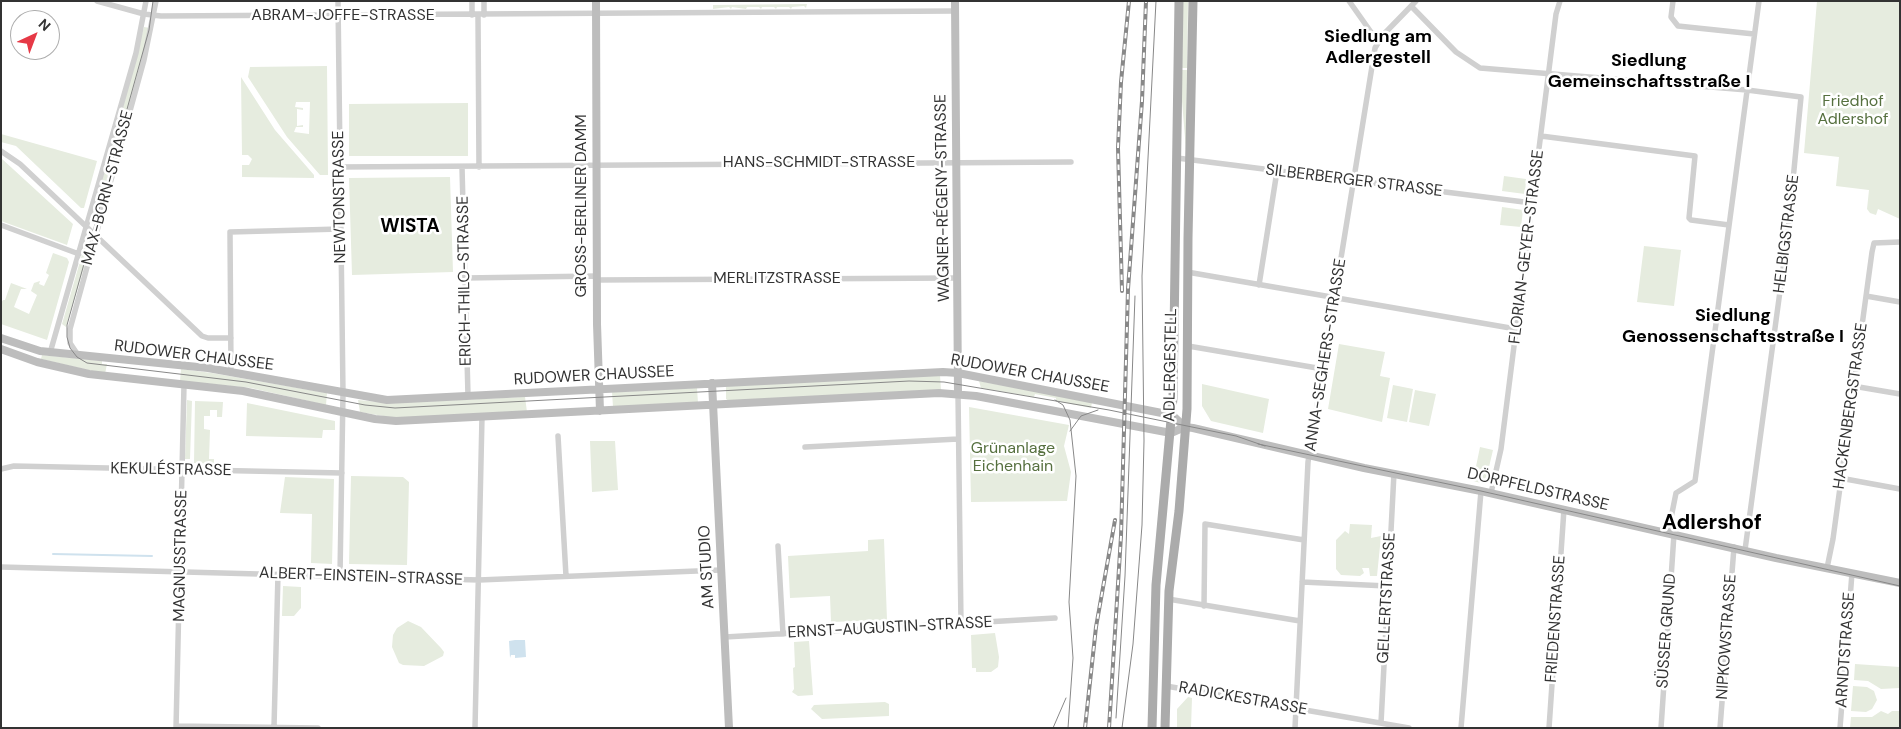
<!DOCTYPE html>
<html>
<head>
<meta charset="utf-8">
<style>
	body { margin:0 }
	#map { position:relative; width:1901px; height:729px; overflow:hidden; background:#fff; font-family:"DM Sans",sans-serif }
	canvas { display:block }
	.frame { position:absolute; inset:0; border:2px solid #333; pointer-events:none }
	.north { position:absolute; left:10px; top:10px; width:50px; height:50px; box-sizing:border-box; background:#fff; border:1px solid #adadad; border-radius:50%; rotate:43deg; font-size:14px; font-weight:700; line-height:20px; text-align:center; color:#333 }
	.north::after { content:''; display:block; margin:auto; width:18px; height:22px; background:#e63946; clip-path:polygon(50% 0,100% 100%,50% 72%,0 100%) }
</style>
</head>
<body>
<div id="map">
<canvas width="1901" height="729"></canvas>
<div class="frame"></div>
<div class="north">N</div>
</div>
<script>
const c = document.querySelector('canvas').getContext('2d');
c.lineJoin = 'round';
function fill(path, color) { c.fillStyle = color; c.fill(path, 'evenodd'); }
const toPath = rows => new Path2D(rows.map(r => 'M' + r).join(''));
function stroke(path, color, width, dash) { c.strokeStyle = color; c.lineWidth = width; c.lineCap = dash ? 'butt' : 'round'; c.setLineDash(dash || []); c.stroke(path); }
function write(font, color, halo, rows, align = 'center') {
  c.font = font + ' "DM Sans",sans-serif'; c.lineWidth = 5; c.setLineDash([]); c.textBaseline = 'middle'; c.strokeStyle = halo; c.fillStyle = color; for (const [text, x, y, turn = 0] of rows) {
    c.save(); c.translate(x, y); c.rotate((+turn || 0) * Math.PI / 180); c.textAlign = isNaN(turn) ? turn : align; if (halo) c.strokeText(text, 0, 0); c.fillText(text, 0, 0); c.restore();
  }
}
fill(toPath([
	[1183,1,1188,1,1187,68,1182,68],
	[1817,1,1900,1,1900,219,1878,209,1876,215,1870,213,1867,209,1869,190,1836,186,1839,157,1804,153],
	[807,4,806,8,804,6,792,7,791,9,789,7,777,7,776,9,774,7,762,7,761,9,759,7,747,7,746,9,732,7,731,9,729,7,713,9,713,5],
	[144,27,150,28,99,216,93,213],
	[327,66,328,175,320,175,287,137,248,77,250,67],
	[296,102,310,102,309,134,294,132,296,127,303,127,303,125,297,126,297,109,303,110,303,108,295,107],
	[1182,70,1187,70,1186,150,1182,101],
	[241,77,275,130,314,175,314,178,242,177,242,165,249,165,252,159,248,155,242,155],
	[468,103,468,156,349,156,349,104],
	[1,134,97,161,84,208,81,208,16,146,1,142],
	[1,158,73,224,67,245,1,221],
	[1504,176,1526,179,1525,194,1502,191],
	[450,177,453,272,352,275,349,178],
	[1502,207,1523,210,1521,227,1500,225],
	[85,244,90,248,66,327,62,324],
	[1644,246,1681,250,1674,306,1637,302],
	[53,253,67,258,69,262,47,340,1,324,1,303,3,300,5,300,11,283,27,289,21,289,14,307,29,314,37,295,31,291,34,283,40,281,39,284,44,286,49,275,46,273],
	[1339,344,1385,352,1380,376,1390,378,1382,422,1328,409],
	[42,355,102,361,102,364,107,364,105,374,41,359],
	[181,369,212,373,327,393,326,405,251,388,180,381],
	[940,375,941,390,729,401,726,399,726,386],
	[979,381,1092,402,1091,408,1056,401,1056,398,1035,394,1034,397,981,388],
	[1202,384,1269,399,1263,433,1211,421,1202,406],
	[1393,385,1413,389,1407,422,1387,418],
	[697,388,698,403,613,407,612,392],
	[1415,390,1436,394,1429,426,1409,422],
	[525,397,527,412,419,418,389,417,360,412,358,400,390,403],
	[187,400,192,401,190,459,185,459],
	[195,401,223,402,222,417,217,417,217,410,210,410,210,416,204,416,204,429,210,430,209,459,214,459,214,464,194,463],
	[247,403,335,421,335,430,323,430,322,438,246,436],
	[969,407,1069,425,1064,446,1071,472,1067,501,971,502],
	[590,441,615,441,618,490,592,492],
	[1480,447,1493,450,1485,484,1473,481],
	[351,476,403,477,409,482,407,565,349,564],
	[285,477,334,479,332,564,311,563,312,514,280,513],
	[1350,524,1372,525,1371,538,1381,536,1377,576,1370,576,1369,568,1362,568,1364,573,1360,576,1341,575,1336,569,1336,540,1345,531,1349,534],
	[884,539,887,620,831,622,830,596,790,598,788,556,868,551,868,540],
	[283,586,301,587,301,608,294,616,282,616],
	[408,621,421,627,441,648,444,652,443,656,424,666,403,665,399,663,392,647,393,635,397,628],
	[995,633,999,657,998,667,991,672,976,672,976,668,972,668,971,635],
	[809,641,813,695,798,696,792,692,794,689,793,668,795,667,794,642],
	[1855,664,1900,667,1900,688,1881,689,1868,681,1854,680],
	[1853,686,1867,687,1874,691,1877,700,1872,709,1866,712,1851,711],
	[1188,697,1192,698,1191,728,1177,728,1177,709],
	[885,702,889,704,889,716,822,719,811,709,814,705],
	[1881,711,1888,714,1892,711,1900,711,1900,728,1850,728,1851,717,1872,717]
]), '#e6ecdf');
fill(toPath([
	[515,640,525,640,526,657,515,658,515,655,511,655,510,658,509,641]
]), '#cfe2ee');
stroke(toPath([
	[53,554,152,556]
]), '#cfe2ee', 2);
stroke(toPath([
	[97,1,144,14,161,16,955,11],
	[338,1,343,393,340,575],
	[472,1,472,15],
	[484,1,484,15],
	[1349,1,1378,42],
	[1673,1,1671,17,1678,26,1754,34],
	[1411,6,1456,52,1480,68,1747,90,1801,97,1788,232,1745,550],
	[478,15,479,167],
	[1541,136,1695,156,1689,218,1691,220,1729,225],
	[1,151,20,164,202,336,208,338,231,338],
	[1177,158,1532,203],
	[339,167,1071,162],
	[462,167,468,396],
	[1,225,79,254],
	[1187,272,1516,329],
	[465,278,596,276],
	[596,280,957,278],
	[1259,285,1277,171],
	[1866,296,1900,302],
	[1188,346,1323,369],
	[50,353,136,53,146,1],
	[78,355,70,343,70,329,144,60,156,1],
	[231,372,230,232,340,229],
	[1853,386,1900,394],
	[958,394,961,624],
	[558,436,566,576],
	[805,447,958,439],
	[1,469,14,466,342,473],
	[1840,478,1900,489],
	[1491,493,1501,449,1556,14,1560,1],
	[1668,533,1676,493,1695,481,1759,1],
	[778,546,783,634],
	[1,567,479,580,721,570],
	[1827,568,1833,539,1872,252,1874,243,1900,242],
	[1302,582,1387,586],
	[1168,599,1300,621],
	[1204,606,1205,524,1304,540],
	[725,637,1055,618],
	[1166,686,1409,728],
	[1381,723,1394,473],
	[176,726,318,728],
	[274,727,278,574],
	[176,728,184,385],
	[475,728,482,417],
	[1295,728,1308,462,1375,48,1382,36,1416,1],
	[1461,728,1481,491],
	[1549,728,1564,509],
	[1661,728,1674,534],
	[1720,728,1734,547],
	[1840,728,1852,573]
]), '#d0d0d0', 5.5);
stroke(toPath([
	[596,1,597,324,600,411],
	[955,1,958,394],
	[1,338,40,351,208,368,387,400,943,372,958,373,1172,415,1185,427],
	[1,349,37,362,89,374,243,391,375,419,396,421,939,393,976,396,1171,433,1185,427,1193,428,1364,468,1481,491,1776,558,1900,583],
	[712,383,729,728]
]), '#bdbdbd', 8);
stroke(toPath([
	[1152,728,1156,585,1173,398,1179,1],
	[1165,728,1169,591,1179,511,1187,409,1188,238,1193,1]
]), '#ababab', 9);
stroke(toPath([
	[153,1,149,30,67,325,67,337,70,348,77,357,87,363,246,382,365,405,395,408,909,381,944,382,1109,410,1236,436,1265,446],
	[1055,400,1063,405,1070,420,1076,476,1069,602,1073,658,1068,728],
	[1070,431,1081,416,1098,410],
	[1258,444,1481,491,1900,586],
	[1116,718,1125,576,1135,296],
	[1053,728,1066,698],
	[1122,728,1133,644,1142,525,1144,441,1142,276,1156,1]
]), '#888', 1);
const rail = toPath([
	[1122,291,1118,148,1121,82,1129,1],
	[1085,728,1096,627,1115,520],
	[1109,728,1121,536,1128,289,1142,101,1146,1]
]);
stroke(rail, '#888', 4);
stroke(rail, '#fff', 2, [5.5]);
write('16px', '#333', '#fff', [
	["ABRAM-JOFFE-STRASSE",343,16],
	["HANS-SCHMIDT-STRASSE",819,163],
	["SILBERBERGER STRASSE",1354,181,7],
	["MAX-BORN-STRASSE",108,188,-75],
	["NEWTONSTRASSE",340,197,-91],
	["WAGNER-RÉGENY-STRASSE",943,198,-91],
	["GROSS-BERLINER DAMM",582,206,-90],
	["HELBIGSTRASSE",1787,234,-83],
	["FLORIAN-GEYER-STRASSE",1527,247,-83],
	["MERLITZSTRASSE",777,279],
	["ERICH-THILO-STRASSE",465,281,-91],
	["ANNA-SEGHERS-STRASSE",1326,355,-81],
	["RUDOWER CHAUSSEE",194,356,7],
	["ADLERGESTELL",1171,365,-89],
	["RUDOWER CHAUSSEE",1030,374,10],
	["RUDOWER CHAUSSEE",594,376,-3],
	["HACKENBERGSTRASSE",1851,406,-82],
	["KEKULÉSTRASSE",171,470,1],
	["DÖRPFELDSTRASSE",1538,490,13],
	["MAGNUSSTRASSE",181,556,-89],
	["AM STUDIO",707,567,-93],
	["ALBERT-EINSTEIN-STRASSE",361,577,2],
	["GELLERTSTRASSE",1387,598,-87],
	["FRIEDENSTRASSE",1556,619,-86],
	["ERNST-AUGUSTIN-STRASSE",890,628,-3],
	["SÜSSER GRUND",1667,631,-86],
	["NIPKOWSTRASSE",1727,637,-86],
	["ARNDTSTRASSE",1846,650,-86],
	["RADICKESTRASSE",1243,699,10]
]);
write('16px', '#56703f', '#fff', [
	["Friedhof",1853,102],
	["Adlershof",1853,120],
	["Grünanlage",1013,449],
	["Eichenhain",1013,467]
]);
write('bold 18px', '#000', '#fff', [
	["Siedlung am",1378,37],
	["Adlergestell",1378,58],
	["Siedlung",1649,61],
	["Gemeinschaftsstraße I",1649,82],
	["Siedlung",1733,316],
	["Genossenschaftsstraße I",1733,337]
]);
write('bold 19px', '#000', '#fff', [
	["WISTA",410,227]
]);
write('bold 21px', '#000', '#fff', [
	["Adlershof",1712,523]
]);
</script>
</body>
</html>
